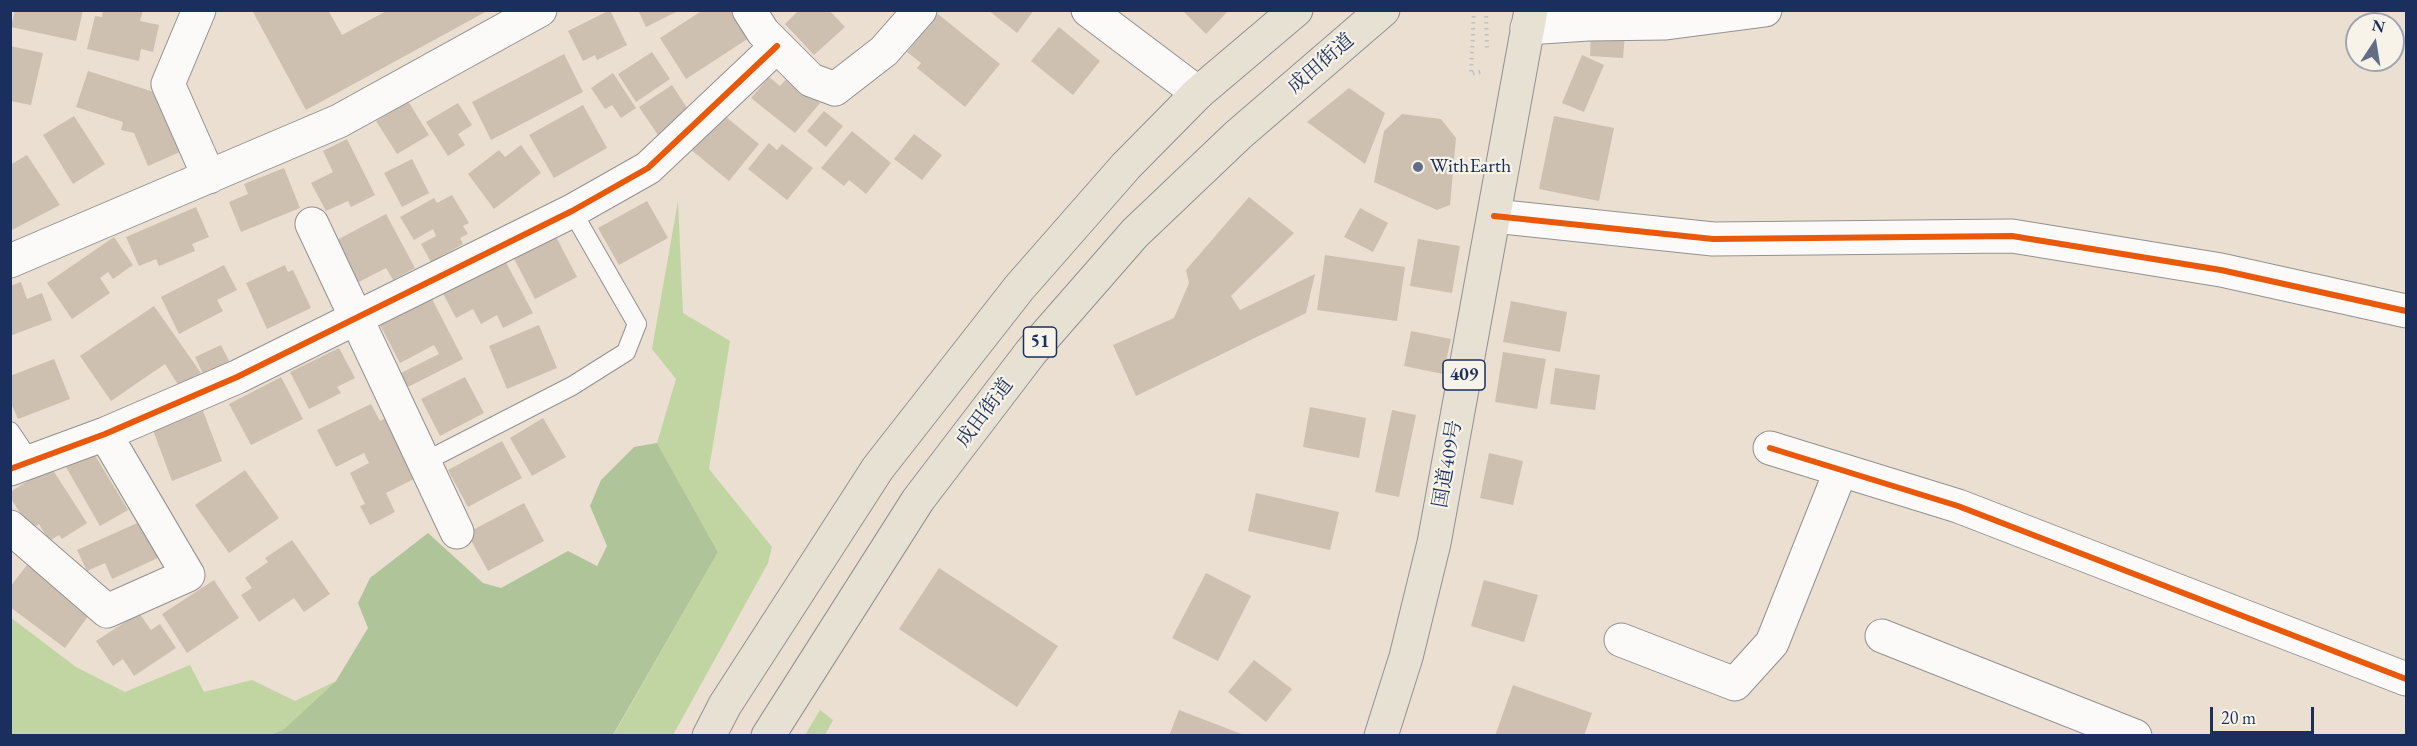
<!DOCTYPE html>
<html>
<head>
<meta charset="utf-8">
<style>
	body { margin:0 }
	#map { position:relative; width:2417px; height:746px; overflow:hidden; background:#eadfd0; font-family:"EB Garamond",serif }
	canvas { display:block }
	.frame { position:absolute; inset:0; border:12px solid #1b2f5e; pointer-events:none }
	.north { position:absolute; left:2345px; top:12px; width:60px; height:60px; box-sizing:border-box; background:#f7f3e8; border:2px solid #9fa5b1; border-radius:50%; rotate:12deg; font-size:16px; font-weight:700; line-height:24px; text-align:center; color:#1b2f5e }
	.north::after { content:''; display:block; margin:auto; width:21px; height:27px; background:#636d86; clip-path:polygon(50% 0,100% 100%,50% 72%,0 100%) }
	.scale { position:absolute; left:2210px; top:707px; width:104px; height:27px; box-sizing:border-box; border:3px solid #1b2f5e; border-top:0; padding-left:8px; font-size:18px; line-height:21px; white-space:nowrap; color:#1b2f5e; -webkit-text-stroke:4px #f7f3e8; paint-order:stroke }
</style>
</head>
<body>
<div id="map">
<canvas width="2417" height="746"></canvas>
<div class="frame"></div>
<div class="north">N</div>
<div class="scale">20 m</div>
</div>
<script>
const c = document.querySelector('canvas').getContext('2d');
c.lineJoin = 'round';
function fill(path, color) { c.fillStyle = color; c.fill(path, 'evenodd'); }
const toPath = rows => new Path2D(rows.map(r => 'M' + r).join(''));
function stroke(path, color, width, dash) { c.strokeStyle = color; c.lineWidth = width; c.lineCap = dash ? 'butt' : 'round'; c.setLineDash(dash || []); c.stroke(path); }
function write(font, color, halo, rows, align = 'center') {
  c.font = font + ' "EB Garamond","Noto Serif JP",serif'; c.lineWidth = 4.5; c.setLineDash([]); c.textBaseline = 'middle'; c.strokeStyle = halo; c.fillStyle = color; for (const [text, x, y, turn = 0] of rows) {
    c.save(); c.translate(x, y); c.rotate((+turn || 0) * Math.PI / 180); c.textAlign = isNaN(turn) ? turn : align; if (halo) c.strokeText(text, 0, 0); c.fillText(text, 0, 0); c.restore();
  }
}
fill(toPath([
	[678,201,683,313,730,341,709,469,772,547,768,563,673,735,613,736,718,552,657,443,676,379,652,349],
	[10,617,76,667,125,692,190,665,204,692,252,680,295,701,336,681,284,729,271,735,11,735],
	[820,710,833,720,825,735,805,735]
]), '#c0d5a2');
fill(toPath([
	[657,443,718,552,613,735,271,735,284,729,336,681,368,628,358,603,370,578,428,533,483,583,501,588,568,551,597,566,607,546,590,506,601,480,634,447]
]), '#afc599');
fill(toPath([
	[15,10,83,10,76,41,11,27],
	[103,10,143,10,140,21,159,25,153,52,141,49,139,61,87,49,95,16,102,17],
	[252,10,328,10,342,35,388,10,489,10,306,110],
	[610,10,627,45,597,60,595,55,583,61,568,31],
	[638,10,680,10,646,27],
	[703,10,735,10,752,36,686,79,660,38],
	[799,10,829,10,845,27,814,55,785,24],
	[988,10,1034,10,1017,33],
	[1182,10,1229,10,1206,34],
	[938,14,1000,64,965,107,917,68,921,63,907,52],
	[1059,27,1100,61,1073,95,1031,61],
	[1591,32,1625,34,1623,58,1590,56],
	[10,46,43,53,31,105,10,101],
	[652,52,670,79,636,102,618,74],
	[564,54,583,92,491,140,472,102],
	[1582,55,1604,65,1584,112,1562,103],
	[88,71,154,92,180,152,148,166,134,133,121,130,123,122,76,107],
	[613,73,636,108,621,118,612,105,605,109,591,88],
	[769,77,780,86,788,77,820,103,795,133,751,98],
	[672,85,691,114,658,135,639,107],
	[1349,88,1385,113,1365,164,1307,122],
	[408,101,429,135,397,154,376,121],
	[458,103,472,125,458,134,465,145,448,156,426,122],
	[583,105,607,148,554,178,529,135],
	[824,111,843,126,826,147,807,131],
	[720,112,759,144,729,181,690,149],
	[1402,114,1441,119,1456,138,1450,205,1437,210,1374,182,1384,131],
	[74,116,105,164,73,184,43,135],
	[1554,116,1614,128,1599,201,1539,189],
	[852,131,891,163,866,194,849,180,844,186,821,168],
	[914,134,942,155,922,180,894,159],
	[347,139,375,195,351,207,348,201,326,211,311,183,333,172,323,151],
	[769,143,777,150,782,144,813,168,787,200,748,169],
	[521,145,541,173,494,209,468,174,499,150,505,157],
	[27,155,60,205,10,231,10,165],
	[412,159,429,193,402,207,384,173],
	[284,168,300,208,241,232,229,202,248,194,244,184],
	[452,195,469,223,463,226,468,234,460,238,463,244,431,262,421,244,436,236,433,229,414,240,400,217,434,198,437,203],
	[1249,197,1294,233,1231,296,1240,310,1315,274,1306,313,1136,396,1113,345,1174,318,1189,283,1186,270],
	[647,201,668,238,619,265,598,228],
	[196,207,209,237,192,244,195,251,159,266,156,259,139,266,126,237],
	[1360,208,1388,223,1373,252,1344,237],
	[386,214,415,268,393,280,386,268,357,283,335,241],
	[554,233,577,277,535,299,512,255],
	[114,237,133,265,113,279,108,272,100,278,110,293,72,319,47,283],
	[1418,239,1460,246,1452,293,1410,286],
	[501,253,533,313,503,328,497,315,481,324,473,309,456,318,439,286],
	[1325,255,1405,267,1397,321,1317,310],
	[224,265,237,290,217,300,223,311,179,334,161,297],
	[285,265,288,272,293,270,311,308,267,329,246,283],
	[21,282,27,299,42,293,52,320,10,336,10,286],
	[431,297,463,359,406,388,399,374,439,354,434,345,400,363,379,323],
	[1511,301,1567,312,1560,352,1503,342],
	[154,306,201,373,180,388,165,364,111,401,80,356],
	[539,325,557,368,507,389,489,346],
	[1411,331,1451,339,1443,374,1404,366],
	[221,345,232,367,206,380,195,357],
	[339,348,355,378,337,387,341,393,309,409,290,372],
	[1503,352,1546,359,1537,409,1495,402],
	[54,359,70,399,18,419,10,401,10,376],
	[1555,368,1600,375,1595,410,1550,404],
	[281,377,303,419,251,445,229,404],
	[465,377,484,413,440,436,421,399],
	[371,404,380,421,387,417,418,477,386,493,395,512,370,525,360,506,365,504,350,473,369,463,364,453,336,467,317,430],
	[1310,407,1366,418,1359,458,1303,447],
	[1392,410,1416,415,1399,497,1375,492],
	[203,411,222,461,172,481,153,430],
	[543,418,566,457,532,476,510,438],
	[502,441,522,478,468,507,448,470],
	[93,452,128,510,100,526,66,467],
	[1489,453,1523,461,1513,505,1480,498],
	[51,467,87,523,62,539,59,535,49,541,39,524,30,529,10,497,10,492],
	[245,470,279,518,229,553,195,505],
	[1256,493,1339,512,1330,550,1248,531],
	[524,503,544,541,488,571,467,533],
	[144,520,160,557,112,579,105,563,87,571,77,550],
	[292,540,330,594,304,612,294,598,259,622,241,595,252,588,245,578,268,562,265,558],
	[30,561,94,608,65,648,10,607,10,587],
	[939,568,1058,646,1017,707,899,629],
	[1206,573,1251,596,1218,661,1172,638],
	[214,580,239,618,187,653,162,614],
	[1484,580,1538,595,1524,642,1471,626],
	[139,613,151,630,160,624,176,648,134,676,123,659,113,666,96,641],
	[1254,660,1292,689,1266,722,1228,692],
	[1513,685,1592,713,1584,736,1495,736],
	[1179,710,1244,735,1244,736,1169,736]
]), '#cdc0b0');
const lane = toPath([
	[10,431,30,461],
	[424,462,572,386,626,352,637,324,572,211]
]);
const street = toPath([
	[199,10,168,84,209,177],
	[749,10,763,32,811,80,835,89,884,51,920,10],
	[1088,10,1198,93],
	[1527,28,1588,24,1666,23,1765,10],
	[1494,216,1713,239,2012,236,2221,270,2406,311],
	[312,224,457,532],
	[10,261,339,121,540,10],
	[1770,448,1958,506,2406,679],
	[10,469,105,434,237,377,572,211,648,168,777,46],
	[10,527,107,611,188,575,105,434],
	[1882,636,2135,736],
	[1621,640,1735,684,1772,643,1841,470]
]);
const highway = toPath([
	[709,736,725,705,878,468,1019,288,1126,166,1198,93,1296,10],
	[768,736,918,500,1031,352,1135,233,1238,135,1383,10],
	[1381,736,1406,657,1434,543,1531,10]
]);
stroke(lane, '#939191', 20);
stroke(street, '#939191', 35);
stroke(highway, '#939191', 35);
stroke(toPath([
	[1474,10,1471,74,1484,71],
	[1486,10,1487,50]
]), '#c0c0c2', 4, [1.5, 4.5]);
stroke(lane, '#fcfaf8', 18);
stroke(street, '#fcfaf8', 33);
stroke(highway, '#e6e1d3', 33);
stroke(toPath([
	[1494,216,1713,239,2012,236,2221,270,2406,311],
	[1770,448,1958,506,2406,679],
	[10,469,105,434,237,377,572,211,648,168,777,46]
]), '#e8590c', 6);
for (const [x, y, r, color] of [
	[1418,167,6,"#636d86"]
]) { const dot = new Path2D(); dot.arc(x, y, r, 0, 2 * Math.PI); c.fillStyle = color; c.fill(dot); stroke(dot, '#f7f3e8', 2); }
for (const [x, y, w] of [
	[1040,342,33],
	[1464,375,42]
]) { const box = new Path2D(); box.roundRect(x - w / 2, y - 15, w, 30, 4.5); c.fillStyle = '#f7f3e8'; c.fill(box); stroke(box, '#1b2f5e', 1.5); }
write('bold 18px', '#1b2f5e', null, [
	["51",1040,342],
	["409",1464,375]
]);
write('20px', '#1b2f5e', '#f7f3e8', [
	["成田街道",1321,64,-41],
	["成田街道",985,413,-53],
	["国道409号",1448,464,-80]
]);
write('20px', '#1b2f5e', '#f7f3e8', [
	["WithEarth",1430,167]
], 'left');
</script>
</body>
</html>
